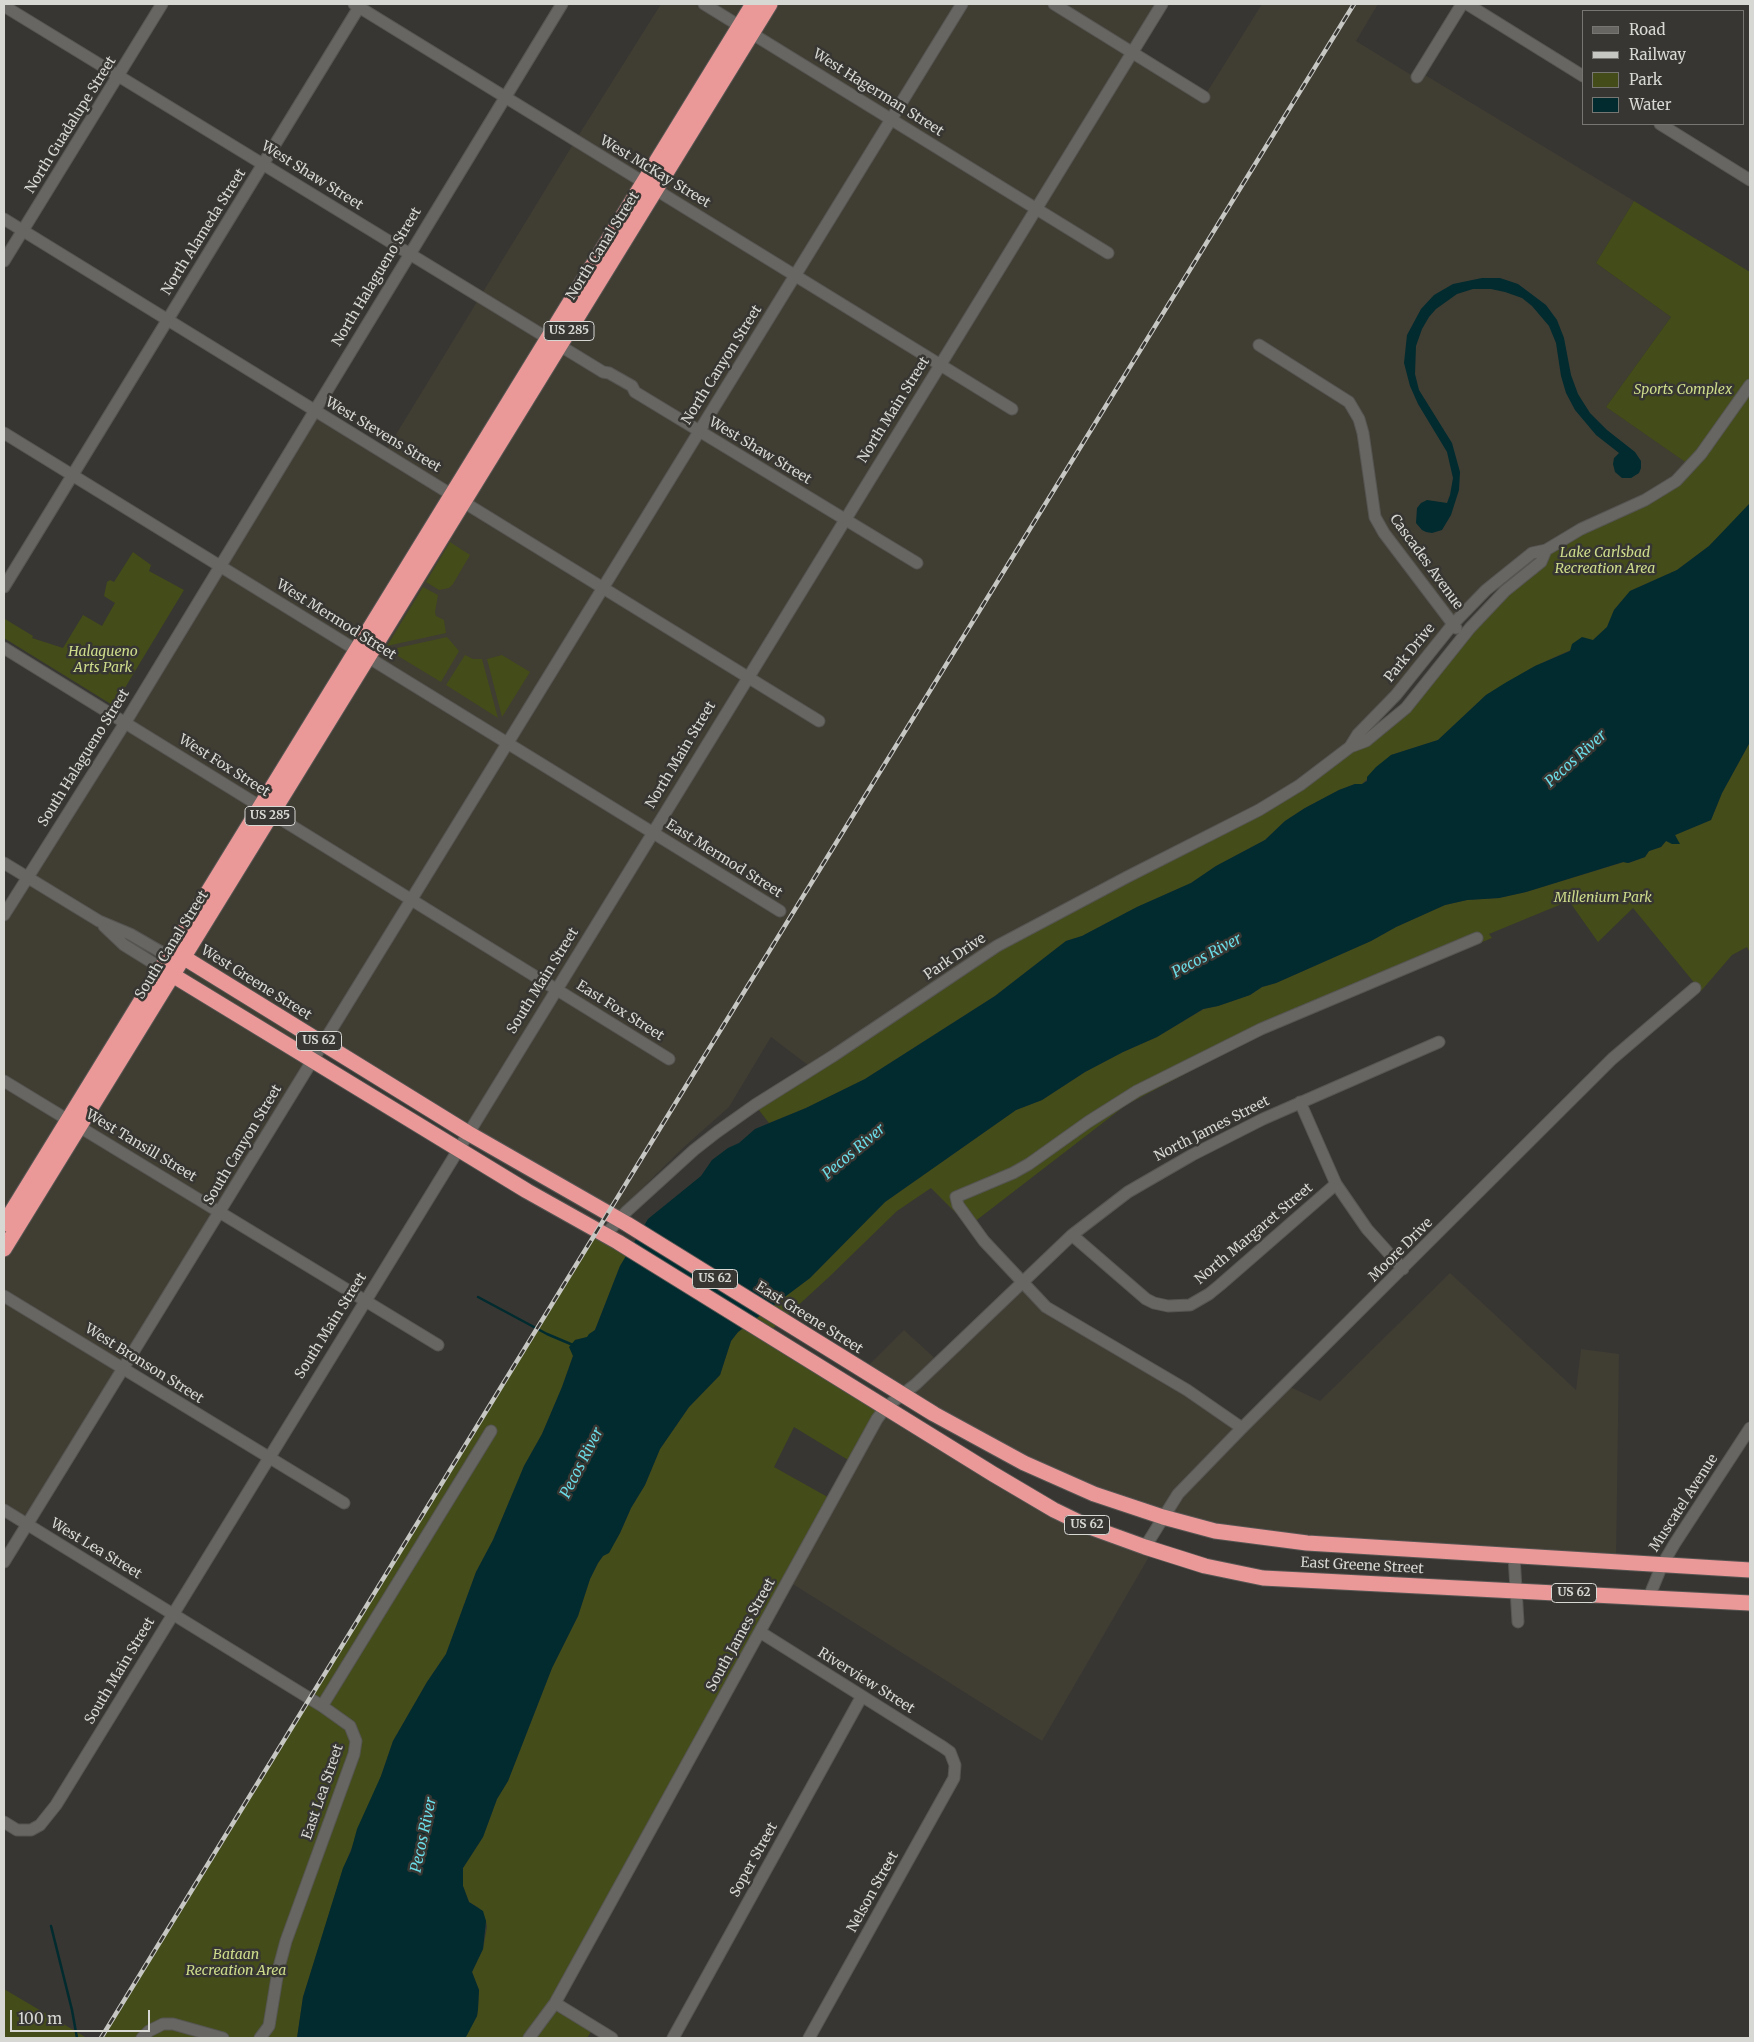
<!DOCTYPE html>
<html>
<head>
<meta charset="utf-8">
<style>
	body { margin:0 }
	#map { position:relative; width:1754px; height:2042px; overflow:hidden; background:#373632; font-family:Merriweather,serif }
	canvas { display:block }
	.frame { position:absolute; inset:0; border:5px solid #d7d7d4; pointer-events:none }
	.legend { position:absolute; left:1582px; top:10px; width:162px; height:115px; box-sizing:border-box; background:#373632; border:1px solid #777673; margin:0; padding:6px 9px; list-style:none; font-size:15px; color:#d7d7d4 }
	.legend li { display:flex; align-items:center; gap:10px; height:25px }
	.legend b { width:25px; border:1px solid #777673 }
	.scale { position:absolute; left:10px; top:2010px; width:140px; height:22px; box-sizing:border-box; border:2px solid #d7d7d4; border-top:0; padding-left:6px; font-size:15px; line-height:18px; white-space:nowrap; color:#d7d7d4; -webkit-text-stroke:4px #373632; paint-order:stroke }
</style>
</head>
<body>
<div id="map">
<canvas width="1754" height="2042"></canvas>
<div class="frame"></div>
<ul class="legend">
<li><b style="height:6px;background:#676662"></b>Road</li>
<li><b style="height:6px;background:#c6c6c3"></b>Railway</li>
<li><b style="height:14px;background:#444c19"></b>Park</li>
<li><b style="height:14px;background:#012b2f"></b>Water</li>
</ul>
<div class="scale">100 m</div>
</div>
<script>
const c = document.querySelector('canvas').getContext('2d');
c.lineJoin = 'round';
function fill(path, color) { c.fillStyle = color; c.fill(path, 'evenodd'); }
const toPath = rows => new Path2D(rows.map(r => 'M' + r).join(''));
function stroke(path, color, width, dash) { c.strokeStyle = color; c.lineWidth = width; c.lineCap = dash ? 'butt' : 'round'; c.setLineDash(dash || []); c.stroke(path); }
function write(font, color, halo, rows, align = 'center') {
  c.font = font + ' Merriweather,serif'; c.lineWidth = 5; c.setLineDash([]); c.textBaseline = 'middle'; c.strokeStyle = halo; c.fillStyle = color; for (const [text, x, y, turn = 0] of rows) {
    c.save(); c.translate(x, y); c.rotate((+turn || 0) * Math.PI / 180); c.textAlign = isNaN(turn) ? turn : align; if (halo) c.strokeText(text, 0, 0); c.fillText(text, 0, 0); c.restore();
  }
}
fill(toPath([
	[661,4,1162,4,1132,52,1204,97,1262,4,1378,4,1356,41,1421,81,1425,75,1634,201,1596,263,1671,317,1606,407,1692,466,1685,472,1511,569,1396,695,1315,774,813,1069,771,1037,729,1107,684,1147,614,1216,323,1044,27,1524,4,1510,4,915,314,410,384,454,575,141],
	[1450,1273,1576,1390,1581,1349,1619,1354,1616,1562,1256,1537,1094,1494,863,1371,904,1330,939,1362,1022,1281,1046,1307,1242,1428,1286,1385,1320,1401],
	[886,1407,993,1474,1153,1550,1042,1741,788,1581]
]), '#403d33');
fill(toPath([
	[1634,201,1750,272,1750,503,1735,520,1709,546,1677,570,1630,591,1614,610,1607,627,1593,640,1535,666,1486,695,1438,740,1391,755,1362,784,1355,784,1339,790,1305,808,1285,821,1265,840,1216,866,1191,883,1137,907,1082,936,1066,941,995,996,865,1079,806,1108,769,1123,755,1105,958,973,1237,823,1406,708,1546,550,1621,511,1691,466,1606,407,1671,317,1596,263],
	[450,542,470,555,453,584,449,588,439,590,426,582],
	[133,552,151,565,149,571,184,590,114,706,4,638,5,619,33,636,32,638,63,648,83,615,102,626,115,603,104,596,107,582,110,580,114,582],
	[423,587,438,595,435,612,436,616,444,620,446,633,387,646],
	[447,637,459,651,441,682,388,650],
	[465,655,473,659,482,659,498,718,446,685],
	[502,655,530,672,502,717,487,659],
	[1750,742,1750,953,1747,947,1732,955,1701,991,1633,908,1598,942,1569,901,1489,934,1492,938,1263,1033,1126,1105,969,1226,931,1188,897,1211,829,1277,768,1333,886,1407,853,1463,794,1427,774,1467,833,1500,555,2003,594,2027,587,2038,465,2038,477,2016,478,2009,479,1990,472,1972,483,1949,487,1927,486,1921,479,1908,469,1902,463,1886,463,1868,483,1837,497,1799,508,1781,552,1668,578,1616,590,1579,598,1563,603,1556,609,1552,620,1533,631,1508,645,1485,660,1449,689,1407,720,1375,731,1341,738,1332,810,1278,885,1202,1016,1110,1042,1100,1085,1072,1123,1052,1157,1037,1204,1009,1218,1006,1250,995,1262,987,1276,983,1371,941,1396,927,1445,905,1467,900,1499,898,1526,892,1624,862,1629,863,1645,857,1649,851,1661,847,1666,841,1676,838,1675,835,1711,820,1722,793],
	[598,1231,630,1250,620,1266,595,1330,588,1337,575,1340,573,1356,562,1387,542,1434,524,1466,493,1540,476,1572,446,1654,427,1682,393,1741,381,1776,343,1869,303,1997,297,2038,101,2038],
	[4,1989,87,2038,4,2038]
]), '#444c19');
fill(toPath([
	[1482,278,1500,278,1518,284,1546,305,1557,320,1564,338,1571,375,1578,394,1590,413,1607,430,1635,452,1641,461,1641,468,1639,473,1631,478,1622,478,1615,472,1613,464,1614,458,1619,453,1596,435,1575,410,1566,393,1561,376,1556,343,1549,326,1532,306,1522,298,1505,292,1491,289,1473,289,1457,294,1436,309,1429,317,1422,329,1416,346,1415,374,1419,390,1452,443,1460,472,1459,490,1451,515,1442,530,1432,533,1426,532,1422,530,1416,523,1417,508,1421,503,1427,500,1447,503,1450,495,1453,478,1447,452,1418,404,1410,386,1404,363,1407,335,1421,309,1434,295,1453,284],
	[1750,503,1750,742,1722,793,1711,820,1675,835,1680,844,1672,844,1666,841,1661,847,1649,851,1645,857,1628,863,1623,862,1526,892,1499,898,1467,900,1445,905,1396,927,1371,941,1276,983,1262,987,1250,995,1218,1006,1203,1009,1157,1037,1123,1052,1085,1072,1042,1100,1016,1110,885,1202,810,1278,738,1332,731,1341,720,1375,689,1407,660,1449,645,1485,631,1508,620,1533,609,1553,603,1556,598,1563,590,1579,578,1616,552,1668,508,1781,497,1799,483,1837,463,1868,463,1886,469,1902,483,1911,486,1921,483,1949,472,1972,479,1990,478,2009,477,2016,466,2037,297,2038,303,1997,343,1868,351,1851,357,1829,381,1776,393,1741,427,1682,446,1654,476,1572,493,1540,524,1466,542,1434,562,1387,573,1356,569,1347,575,1340,587,1337,589,1334,595,1330,620,1266,648,1219,701,1176,712,1160,728,1148,739,1143,755,1129,806,1108,865,1079,995,996,1066,941,1082,936,1137,907,1191,883,1216,866,1265,840,1285,821,1305,808,1339,790,1355,784,1362,784,1367,781,1367,777,1376,767,1391,755,1438,740,1486,695,1505,683,1535,666,1570,651,1572,644,1582,637,1593,640,1607,627,1614,610,1630,591,1677,570,1709,546]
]), '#012b2f');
stroke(toPath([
	[478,1297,547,1334,573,1345],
	[51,1926,72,2010,77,2038]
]), '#012b2f', 2.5);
const minor = toPath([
	[354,4,1012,409],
	[704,4,1108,253],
	[1054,4,1204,97],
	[1467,4,1583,76],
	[4,6,603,372,609,373,632,386,635,392,917,563],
	[1417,77,1462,4],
	[1660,124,1750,180],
	[4,219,819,721],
	[4,261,162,4],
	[1259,345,1349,402,1359,419,1363,433,1375,517,1384,533,1456,628],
	[4,433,780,911],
	[4,587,361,4],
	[4,648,669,1059],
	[1350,747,1358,734,1396,695,1453,624,1486,590,1532,553,1546,550,1581,529,1645,500,1676,481,1701,454,1750,385],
	[4,863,99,921,130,934,168,956],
	[4,915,125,723,562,4],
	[104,926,124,945,161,968],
	[4,1081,438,1345],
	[1300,1102,1336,1184,1367,1229,1403,1269],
	[605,1235,627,1211,694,1150,717,1132,755,1105,833,1056,997,946,1127,877,1259,810,1300,785,1350,747,1366,741,1406,708,1470,628,1505,591,1541,562,1546,550],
	[1072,1235,1146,1299,1154,1303,1168,1306,1190,1305,1209,1294,1220,1285,1336,1184],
	[4,1296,344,1503],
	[1242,1428,1187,1390,1046,1307,984,1241,958,1205,956,1197,1013,1173,1029,1164,1088,1122,1137,1091,1261,1029,1477,938],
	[4,1510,322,1706,350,1726,356,1741,354,1754,286,1941,278,1971,269,2026,260,2038],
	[1145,1547,1178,1494,1242,1428,1612,1059,1695,988],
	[1514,1556,1518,1622],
	[4,1562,962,4],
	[1649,1597,1662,1565,1675,1543,1750,1428],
	[760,1632,943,1747,950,1752,955,1765,954,1778,809,2038],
	[322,1706,491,1431],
	[4,1822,17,1830,31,1830,40,1825,56,1805,1162,4],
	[555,2003,612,2038],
	[142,2038,149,2031,163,2024,173,2024,223,2038],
	[529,2038,555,2003,877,1419,886,1407,916,1384,1072,1235,1128,1192,1192,1155,1263,1119,1439,1042],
	[673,2038,862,1696]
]);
const highway = toPath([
	[168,956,183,957,468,1133,627,1224,934,1414,1024,1463,1094,1494,1163,1517,1215,1531,1307,1543,1750,1570],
	[161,968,527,1191,618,1242,993,1474,1054,1510,1087,1526,1145,1547,1205,1566,1263,1578,1750,1603],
	[4,1224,753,4],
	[4,1249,770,4]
]);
stroke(minor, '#565552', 13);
stroke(highway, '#565552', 17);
stroke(minor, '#676662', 11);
stroke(highway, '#eb9898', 15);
const rail = toPath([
	[101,2038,694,1073,1354,4]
]);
stroke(rail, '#c6c6c3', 4.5);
stroke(rail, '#373632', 2.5, [8]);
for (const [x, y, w] of [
	[569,331,50],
	[270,816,50],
	[319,1041,45],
	[715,1279,45],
	[1087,1525,45],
	[1574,1593,45]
]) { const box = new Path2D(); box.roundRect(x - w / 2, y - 9.5, w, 19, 4); c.fillStyle = '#373632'; c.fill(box); stroke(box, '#d7d7d4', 1); }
write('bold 12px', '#d7d7d4', null, [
	["US 285",569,331],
	["US 285",270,816],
	["US 62",319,1041],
	["US 62",715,1279],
	["US 62",1087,1525],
	["US 62",1574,1593]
]);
write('14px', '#d7d7d4', '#373632', [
	["West Hagerman Street",878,93,32],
	["North Guadalupe Street",71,125,-58],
	["West McKay Street",655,172,31],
	["West Shaw Street",312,176,32],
	["North Alameda Street",204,232,-58],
	["North Canal Street",603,246,-58],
	["North Halagueno Street",377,277,-59],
	["North Canyon Street",722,365,-58],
	["North Main Street",894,410,-58],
	["West Stevens Street",383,435,31],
	["West Shaw Street",760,451,31],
	["Cascades Avenue",1426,562,54],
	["West Mermod Street",336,620,32],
	["Park Drive",1410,653,-51],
	["North Main Street",681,755,-59],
	["South Halagueno Street",84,758,-58],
	["West Fox Street",224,766,32],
	["East Mermod Street",724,859,32],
	["South Canal Street",172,945,-58],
	["Park Drive",955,957,-34],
	["South Main Street",543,981,-58],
	["West Greene Street",256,983,32],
	["East Fox Street",620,1011,32],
	["North James Street",1212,1129,-27],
	["South Canyon Street",243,1145,-59],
	["West Tansill Street",141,1146,31],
	["North Margaret Street",1254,1234,-40],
	["Moore Drive",1401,1250,-45],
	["East Greene Street",809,1318,32],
	["South Main Street",331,1326,-58],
	["West Bronson Street",144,1364,32],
	["Muscatel Avenue",1684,1503,-57],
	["West Lea Street",96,1549,31],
	["East Greene Street",1362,1566,3],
	["South James Street",741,1635,-61],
	["South Main Street",120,1671,-59],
	["Riverview Street",866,1681,32],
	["East Lea Street",323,1792,-71],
	["Soper Street",754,1860,-61],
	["Nelson Street",873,1892,-61]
]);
write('italic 14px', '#cddc8b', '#373632', [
	["Sports Complex",1683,390],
	["Lake Carlsbad",1605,553],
	["Recreation Area",1605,569],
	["Halagueno",103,652],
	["Arts Park",103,668],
	["Millenium Park",1603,898],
	["Bataan",236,1955],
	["Recreation Area",236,1971]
]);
write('italic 15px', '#6bdde8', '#373632', [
	["Pecos River",1576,759,-42],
	["Pecos River",1207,956,-28],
	["Pecos River",854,1152,-40],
	["Pecos River",582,1463,-63],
	["Pecos River",424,1835,-78]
]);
</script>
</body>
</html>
